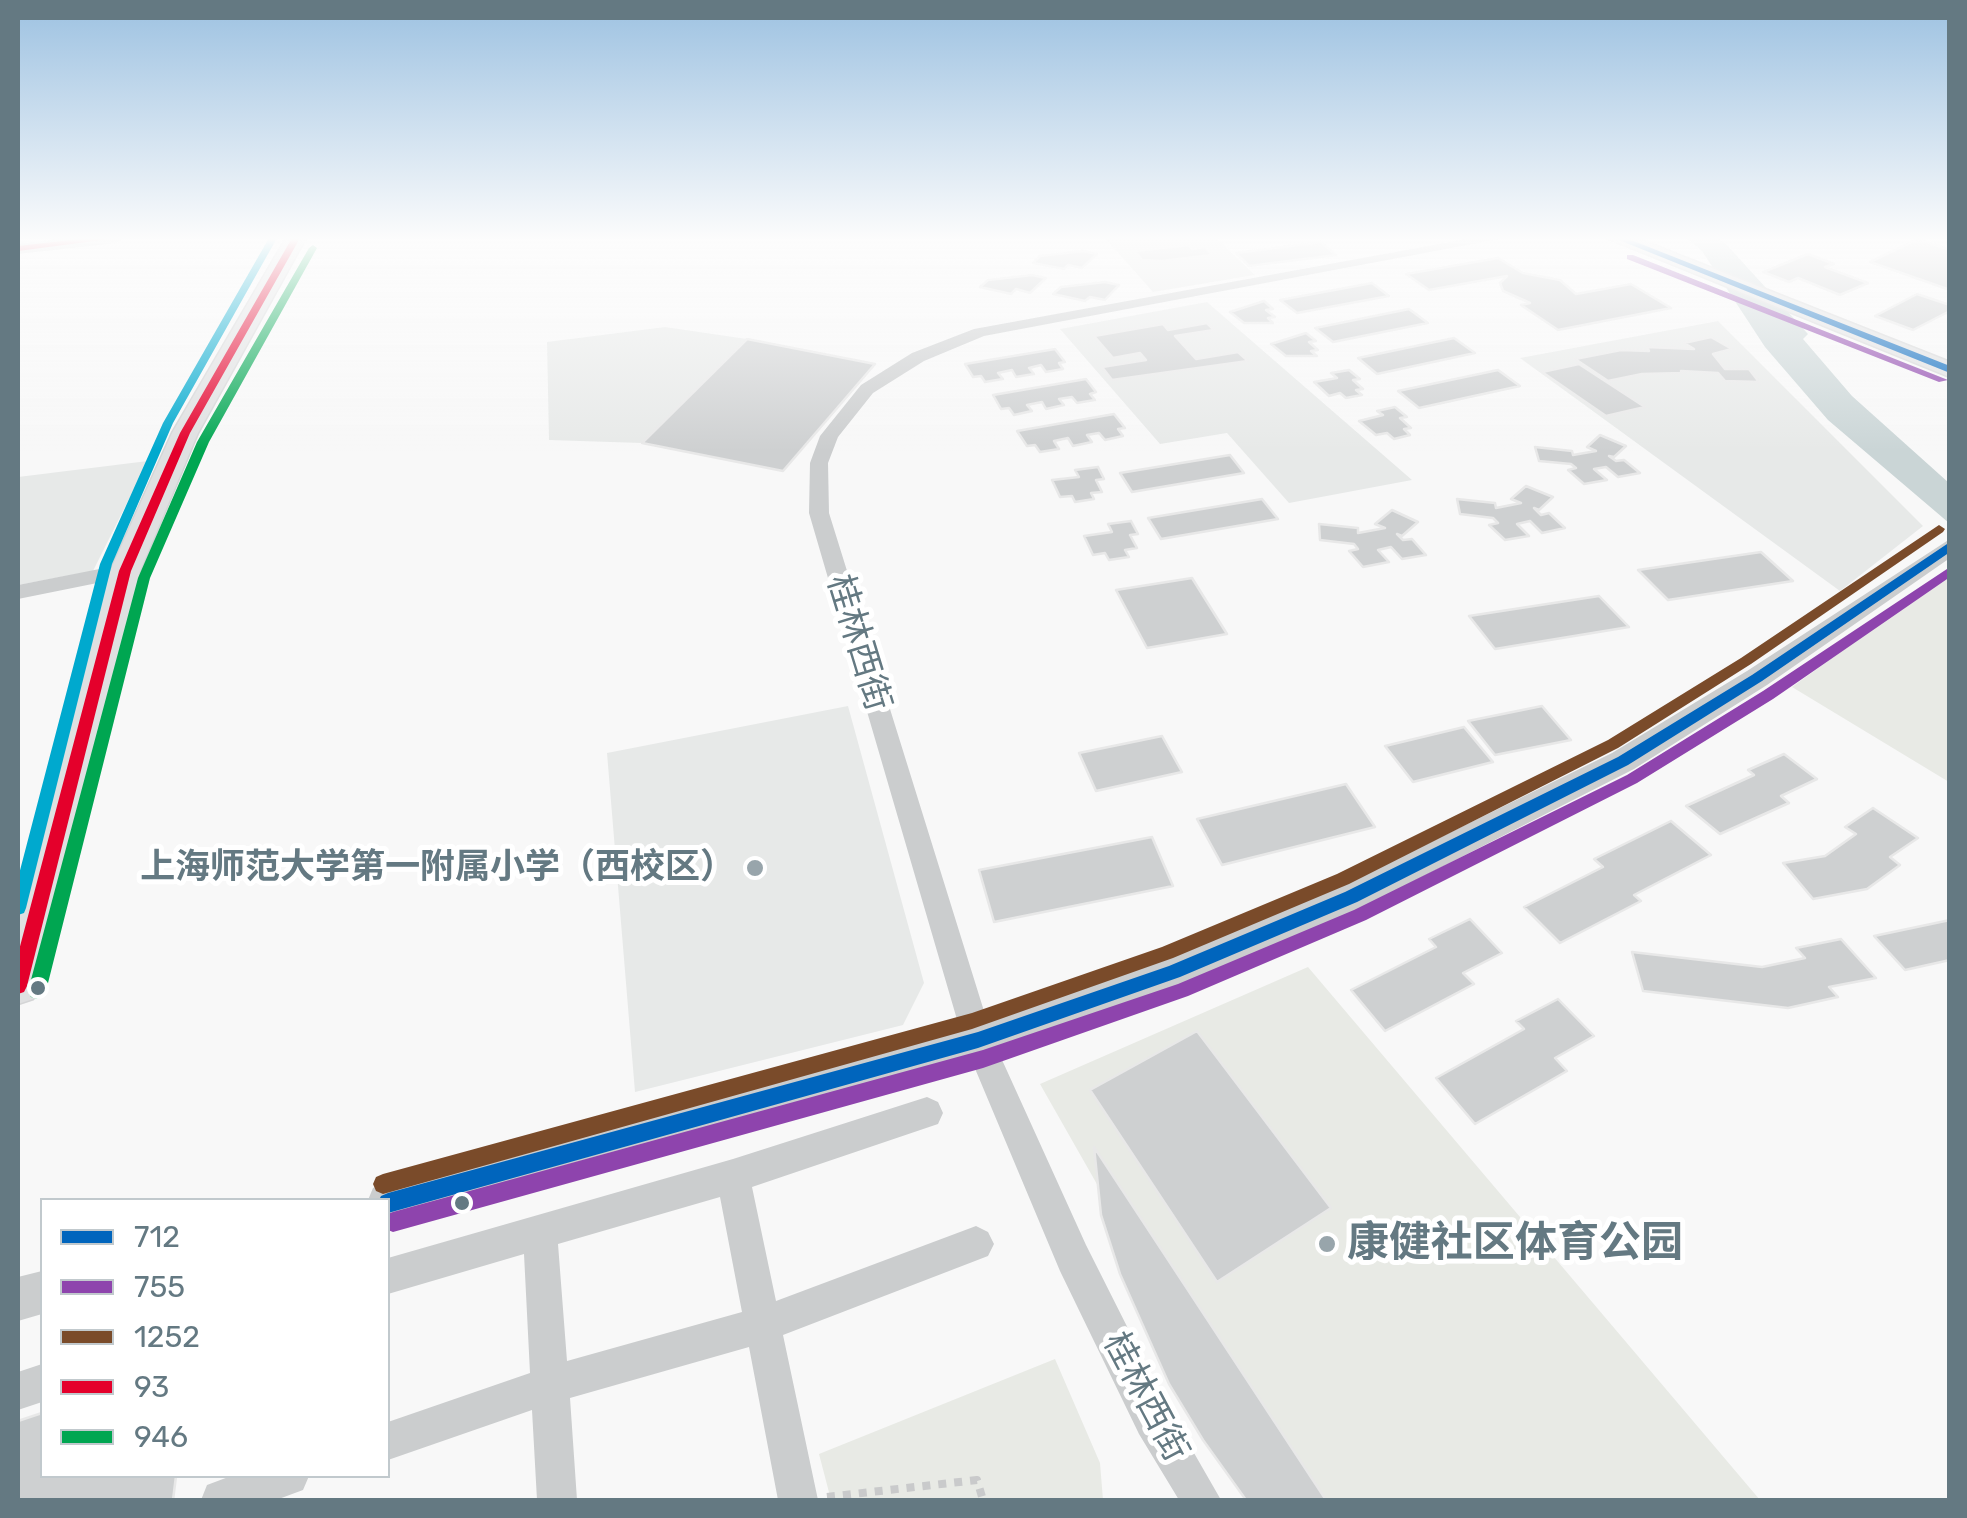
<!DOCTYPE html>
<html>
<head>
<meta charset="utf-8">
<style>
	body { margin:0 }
	#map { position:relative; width:1967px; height:1518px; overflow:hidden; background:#f8f8f8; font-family:Rubik,sans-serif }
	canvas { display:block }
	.frame { position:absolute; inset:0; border:20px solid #647982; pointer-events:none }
	.legend { position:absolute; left:40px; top:1198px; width:350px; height:280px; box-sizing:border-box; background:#fff; border:2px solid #c1c9cd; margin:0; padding:12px 18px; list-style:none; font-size:30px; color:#647982 }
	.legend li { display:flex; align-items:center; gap:20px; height:50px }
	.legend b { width:50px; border:2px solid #c1c9cd }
</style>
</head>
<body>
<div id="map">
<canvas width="1967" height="1518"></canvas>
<div class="frame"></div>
<ul class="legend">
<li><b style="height:12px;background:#0065bd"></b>712</li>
<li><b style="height:12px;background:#8e44ad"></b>755</li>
<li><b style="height:12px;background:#7a4b2a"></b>1252</li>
<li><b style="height:12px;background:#e4002b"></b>93</li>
<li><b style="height:12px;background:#00a651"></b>946</li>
</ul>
</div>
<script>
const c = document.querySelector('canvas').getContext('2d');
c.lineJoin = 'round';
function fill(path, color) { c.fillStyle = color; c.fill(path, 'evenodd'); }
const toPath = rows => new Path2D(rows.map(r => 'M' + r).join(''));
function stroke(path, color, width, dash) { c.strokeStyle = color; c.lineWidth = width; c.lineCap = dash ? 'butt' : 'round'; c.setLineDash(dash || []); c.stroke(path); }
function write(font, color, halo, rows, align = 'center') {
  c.font = font + ' Rubik,"Noto Sans SC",sans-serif'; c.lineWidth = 10; c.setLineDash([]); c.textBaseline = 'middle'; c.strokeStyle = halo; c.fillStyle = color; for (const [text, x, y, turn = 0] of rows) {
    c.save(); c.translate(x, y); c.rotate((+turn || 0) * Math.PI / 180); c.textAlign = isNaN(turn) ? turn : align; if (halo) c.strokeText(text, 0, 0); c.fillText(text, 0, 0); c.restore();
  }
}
fill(toPath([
	[1105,238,1216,238,1255,275,1153,292],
	[1207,302,1412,480,1289,503,1227,433,1160,444,1060,329],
	[1718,321,1923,526,1840,591,1520,358],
	[665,327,747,339,642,443,549,440,547,342],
	[148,461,93,571,18,585,18,477],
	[848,706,924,983,903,1025,635,1092,607,753]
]), '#e7e9e8');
fill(toPath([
	[1949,574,1949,782,1792,687],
	[1308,967,1760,1500,1246,1500,1169,1384,1120,1274,1101,1215,1098,1186,1040,1084],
	[1055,1359,1100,1463,1103,1500,831,1500,819,1454]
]), '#e8eae5');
fill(toPath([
	[1687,238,1717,238,1726,244,1808,334,1803,339,1852,396,1949,483,1949,523,1828,420,1765,347,1702,251]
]), '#cad5d6');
const building = toPath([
	[1918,239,1950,250,1950,290,1870,262,1918,239],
	[1321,242,1336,255,1249,266,1236,253,1321,242],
	[1189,245,1192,249,1205,247,1212,255,1162,261,1142,260,1135,251,1189,245],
	[1083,251,1097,254,1082,268,1068,265,1064,269,1033,263,1040,256,1083,251],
	[1808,254,1834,264,1825,267,1868,283,1840,295,1798,278,1789,282,1763,272,1808,254],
	[1498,258,1523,273,1560,280,1576,294,1631,284,1671,308,1558,330,1521,305,1530,303,1503,291,1500,283,1507,276,1429,290,1406,274,1498,258],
	[1032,275,1046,278,1030,293,1016,289,1011,294,980,287,988,280,1032,275],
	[1105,282,1119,285,1105,300,1090,297,1085,301,1053,294,1061,287,1105,282],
	[1372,283,1389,296,1297,313,1280,300,1372,283],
	[1917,294,1950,305,1950,311,1913,330,1875,316,1917,294],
	[1264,301,1273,309,1266,310,1275,317,1268,318,1273,323,1244,323,1230,312,1264,301],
	[1409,309,1428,323,1333,342,1315,328,1409,309],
	[1207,323,1214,330,1175,336,1196,359,1238,352,1248,361,1112,380,1102,367,1146,360,1140,353,1113,358,1094,336,1163,324,1168,330,1207,323],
	[1306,333,1316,341,1309,342,1318,350,1311,351,1317,356,1286,356,1271,344,1306,333],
	[1711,337,1732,349,1713,354,1725,369,1749,369,1759,382,1725,381,1718,373,1681,371,1683,373,1642,374,1608,381,1575,359,1621,350,1649,351,1647,347,1694,349,1684,343,1711,337],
	[1454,338,1475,353,1377,374,1358,358,1454,338],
	[747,339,875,364,783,471,642,443,747,339],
	[1055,349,1065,362,1059,363,1063,369,1046,372,1041,365,1029,368,1034,374,1016,377,1012,370,998,373,1003,379,985,382,981,376,973,377,965,364,1055,349],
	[1579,364,1645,407,1606,416,1542,372,1579,364],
	[1349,370,1360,379,1353,380,1363,389,1356,390,1362,395,1346,398,1340,393,1329,396,1314,382,1337,378,1331,373,1349,370],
	[1498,370,1520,386,1419,408,1398,391,1498,370],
	[1086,379,1096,392,1090,394,1095,400,1077,403,1072,397,1059,399,1064,405,1046,409,1042,402,1027,405,1032,411,1014,415,1009,408,1001,409,993,395,1086,379],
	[1395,407,1407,417,1400,418,1411,428,1404,429,1410,435,1394,439,1387,433,1376,435,1359,421,1383,415,1377,411,1395,407],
	[1114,414,1125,428,1118,429,1123,436,1105,440,1099,433,1087,435,1092,442,1073,446,1068,438,1054,441,1059,449,1040,452,1035,445,1027,446,1017,431,1114,414],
	[1600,435,1626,446,1614,457,1609,456,1616,461,1624,460,1640,473,1618,477,1606,467,1594,469,1607,480,1584,484,1568,470,1576,468,1571,464,1539,461,1535,447,1572,451,1573,455,1596,451,1587,447,1600,435],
	[1230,455,1244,473,1132,492,1120,473,1230,455],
	[1098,467,1104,479,1096,480,1102,492,1091,493,1094,499,1075,502,1072,496,1060,497,1052,480,1079,477,1075,470,1098,467],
	[1526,486,1553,497,1539,510,1534,508,1541,515,1549,513,1565,528,1542,533,1530,521,1517,524,1529,536,1505,540,1489,525,1498,523,1493,518,1460,514,1457,499,1495,503,1496,508,1521,503,1511,499,1526,486],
	[1262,499,1278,519,1161,539,1148,518,1262,499],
	[1392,510,1418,522,1402,536,1397,534,1403,540,1412,539,1426,555,1402,559,1391,547,1378,550,1389,562,1363,567,1349,551,1358,549,1354,544,1320,540,1319,524,1358,528,1358,533,1385,528,1375,524,1392,510],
	[1131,521,1138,534,1130,535,1137,548,1125,550,1129,557,1109,560,1105,553,1093,555,1084,536,1112,532,1108,524,1131,521],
	[1761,552,1793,581,1668,600,1638,570,1761,552],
	[1192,578,1227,634,1147,648,1116,590,1192,578],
	[1599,596,1629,627,1495,649,1469,616,1599,596],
	[1542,706,1571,740,1495,755,1468,721,1542,706],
	[1464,727,1493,762,1413,782,1385,746,1464,727],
	[1162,736,1182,772,1096,791,1079,753,1162,736],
	[1784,754,1817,779,1781,796,1789,803,1720,834,1686,806,1754,775,1748,770,1784,754],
	[1346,784,1375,827,1222,865,1197,819,1346,784],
	[1873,808,1918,838,1890,857,1900,865,1867,889,1813,899,1783,863,1825,856,1856,834,1845,827,1873,808],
	[1671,821,1711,855,1634,895,1641,901,1560,943,1524,907,1603,867,1594,859,1671,821],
	[1152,837,1173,886,994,922,979,870,1152,837],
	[1470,919,1502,953,1463,973,1474,984,1385,1031,1351,990,1436,947,1429,939,1470,919],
	[1950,920,1950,960,1905,970,1874,936,1950,920],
	[1841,939,1876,978,1829,987,1838,997,1788,1008,1643,991,1632,952,1762,967,1805,958,1796,948,1841,939],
	[1558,999,1594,1036,1555,1058,1567,1071,1475,1124,1436,1078,1524,1029,1516,1021,1558,999],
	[1197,1031,1331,1208,1217,1282,1090,1090,1197,1031],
	[1094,1147,1326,1500,1246,1500,1203,1440,1169,1384,1120,1274,1101,1215,1094,1147],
	[42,1413,42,1476,176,1476,173,1500,18,1500,18,1421,42,1413]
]);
fill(building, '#ced0d1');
stroke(building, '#e8e8e8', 2.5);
const secondary = toPath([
	[286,238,306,238,198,433,140,571,39,986,33,999,18,1004,18,911,110,571,172,433,286,238],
	[1607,238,1636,238,1950,362,1950,377,1607,238]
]);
stroke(secondary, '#d4d5d6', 3);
stroke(toPath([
	[827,1497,977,1480,983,1500]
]), '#c9cacb', 8, [8, 8]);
fill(toPath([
	[1472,238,1504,238,984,336,924,361,873,393,838,437,828,463,829,513,993,1040,1086,1245,1167,1406,1221,1500,1179,1500,1139,1434,1060,1271,963,1040,809,513,810,463,820,436,861,385,912,353,974,329,1472,238],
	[125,564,132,566,136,571,132,576,18,599,18,585,125,564],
	[927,1097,938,1102,943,1113,938,1124,752,1187,776,1301,976,1226,988,1232,994,1244,988,1256,783,1335,818,1500,778,1500,749,1347,570,1398,577,1500,537,1500,532,1410,388,1460,388,1422,530,1373,524,1254,388,1294,388,1258,733,1159,927,1097],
	[720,1197,742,1312,567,1361,558,1244,720,1197],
	[42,1364,42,1402,18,1410,18,1372,42,1364],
	[231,1476,309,1476,303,1490,276,1500,201,1500,207,1485,231,1476]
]), '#cbcdce');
fill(toPath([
	[67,238,124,238,116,243,18,254,18,244,67,238],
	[1950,539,1950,558,1767,685,1634,769,1363,907,1186,983,978,1057,388,1224,388,1200,368,1200,373,1188,388,1182,978,1023,1165,959,1339,887,1612,753,1747,671,1950,539],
	[42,1271,42,1314,18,1321,18,1277,42,1271]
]), '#cbcdce');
fill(secondary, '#dfe0e1');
fill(toPath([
	[1614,238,1626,238,1950,366,1950,373,1614,238],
	[1950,542,1950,552,1762,681,1628,765,1357,902,1180,977,978,1048,388,1213,388,1200,379,1200,381,1196,388,1193,978,1032,1169,966,1345,892,1618,757,1752,675,1950,542]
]), '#0065bd');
fill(toPath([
	[1627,255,1633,255,1948,380,1939,382,1627,259,1627,255],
	[1950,567,1950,577,1773,699,1637,783,1366,920,1188,996,983,1068,393,1232,388,1230,388,1214,393,1212,983,1050,1178,984,1354,910,1627,775,1763,691,1950,567]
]), '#8e44ad');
fill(toPath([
	[1939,525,1945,529,1943,532,1751,664,1618,748,1349,884,1173,958,972,1029,383,1194,376,1191,373,1184,376,1177,383,1174,972,1013,1162,947,1337,874,1608,740,1741,658,1939,525]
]), '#7a4b2a');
fill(toPath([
	[88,238,117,238,18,251,18,246,88,238],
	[292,238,300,238,190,433,131,571,27,986,24,992,18,994,18,954,119,571,180,433,292,238]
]), '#e4002b');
fill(toPath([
	[313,245,317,248,209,442,150,578,46,991,43,997,37,999,31,997,28,991,138,578,197,442,309,248,313,245]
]), '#00a651');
fill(toPath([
	[269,238,277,238,173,423,112,564,26,908,24,913,18,915,18,878,100,564,163,423,269,238]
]), '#00a9ce');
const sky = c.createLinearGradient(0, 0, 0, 451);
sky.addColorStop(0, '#9cc1e1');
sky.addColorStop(0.53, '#fcfcfc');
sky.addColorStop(1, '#fcfcfc00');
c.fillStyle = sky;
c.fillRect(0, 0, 1967, 451);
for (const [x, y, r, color] of [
	[755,868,10,"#98a5ab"],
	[38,988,9,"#647982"],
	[462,1203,9,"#647982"],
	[1327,1244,10,"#98a5ab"]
]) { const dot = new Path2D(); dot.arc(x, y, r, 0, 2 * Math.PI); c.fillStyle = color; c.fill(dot); stroke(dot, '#fff', 4); }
write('35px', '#647982', '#fff', [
	["桂林西街",858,643,73],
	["桂林西街",1145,1397,62]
]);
write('bold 35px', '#647982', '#fff', [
	["上海师范大学第一附属小学（西校区）",735,868]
], 'right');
write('bold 42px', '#647982', '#fff', [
	["康健社区体育公园",1347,1244]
], 'left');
</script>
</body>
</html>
